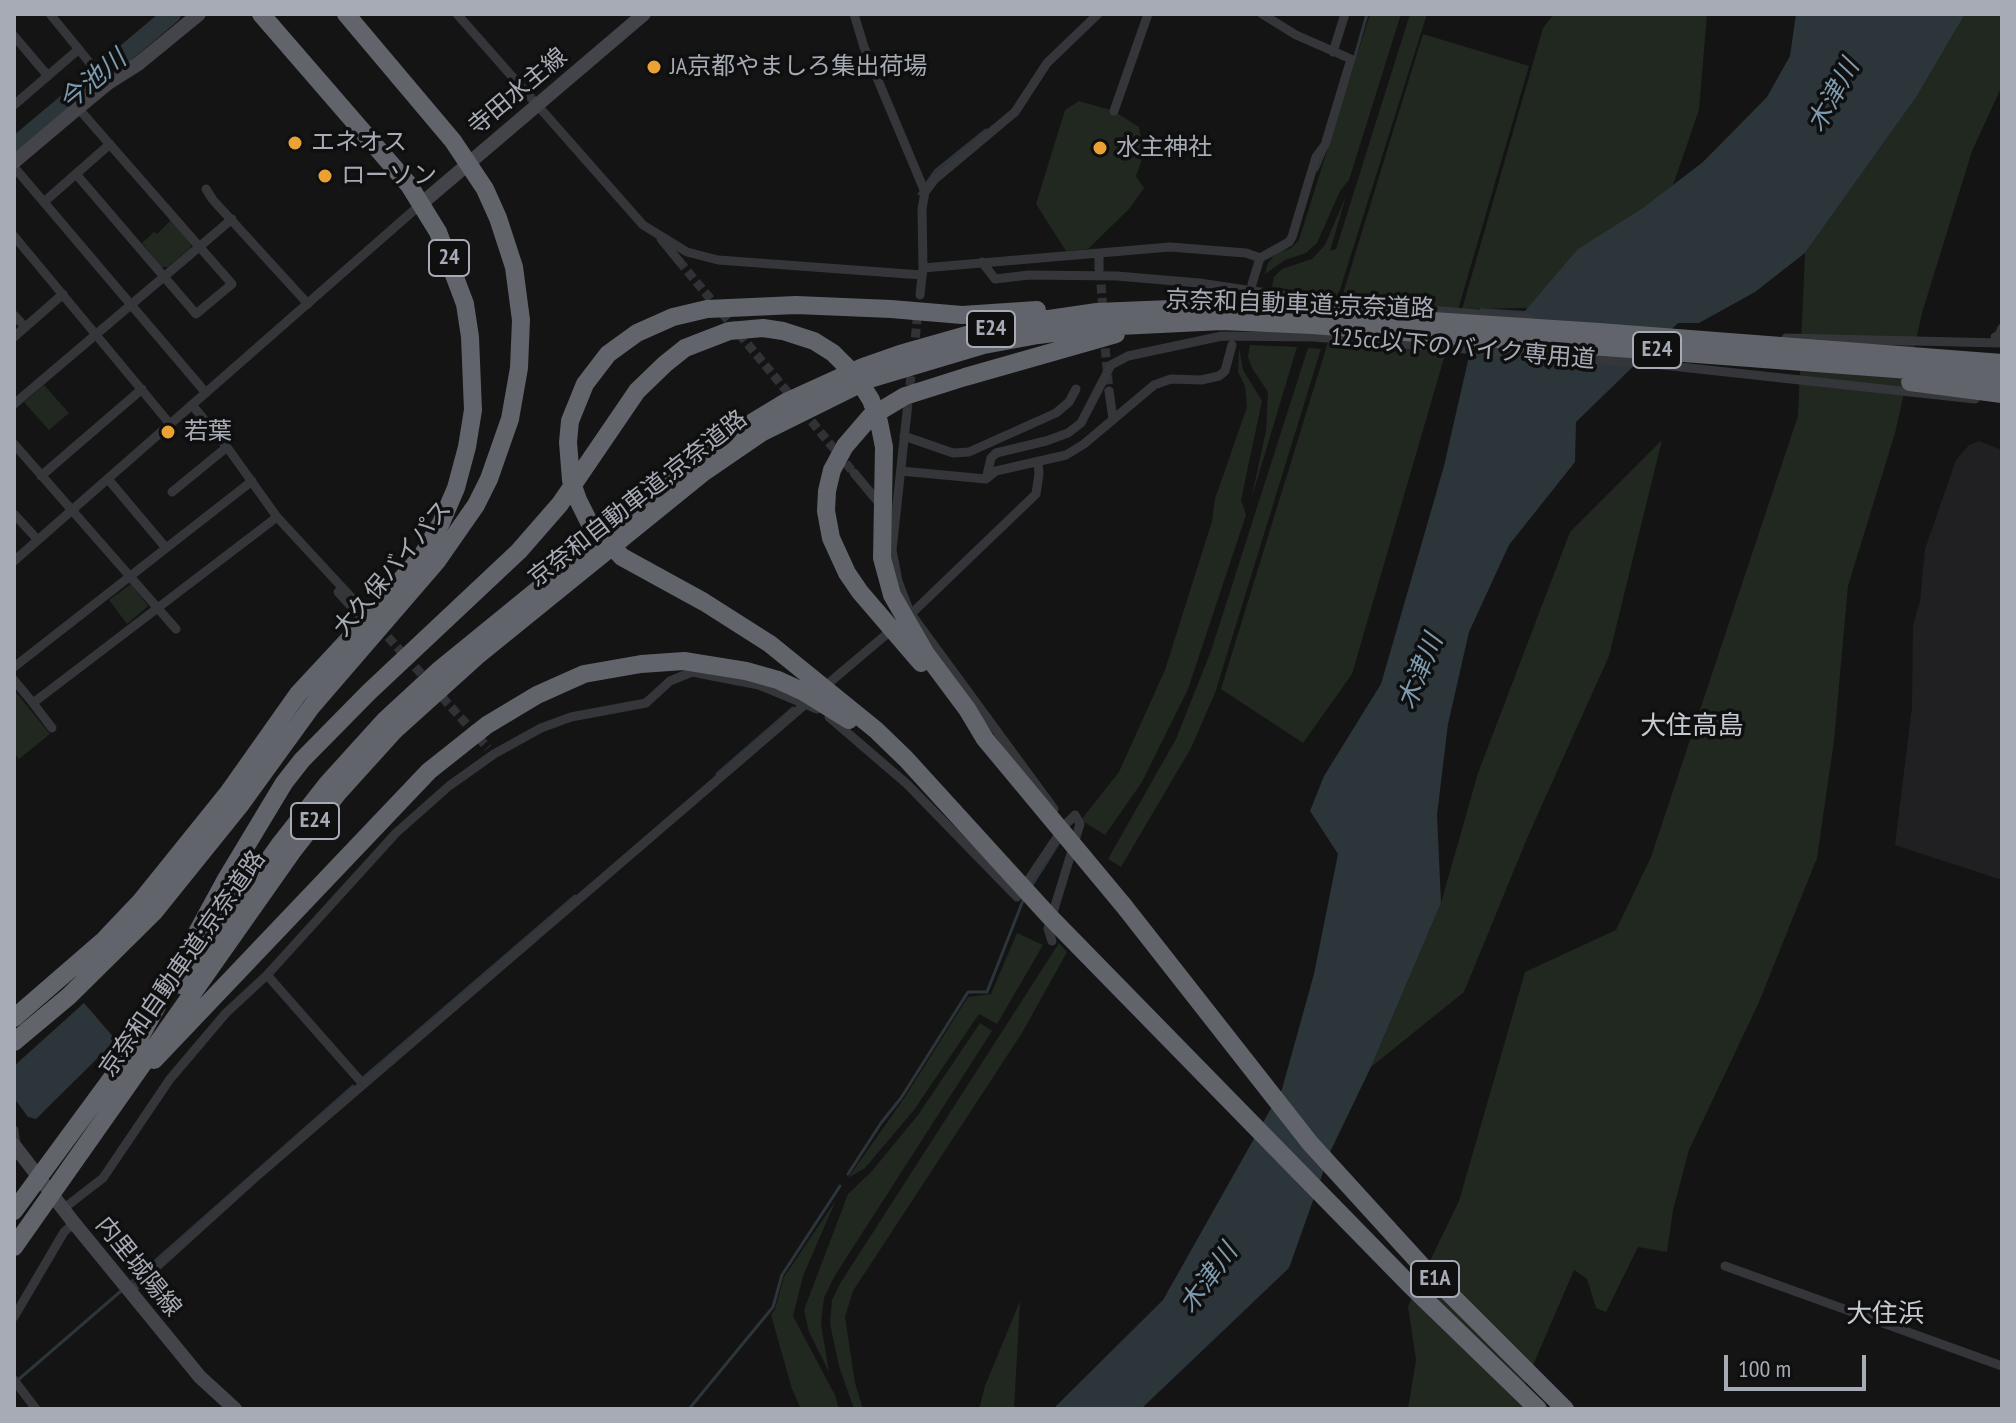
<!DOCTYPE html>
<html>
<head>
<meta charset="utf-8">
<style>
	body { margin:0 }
	#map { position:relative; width:2016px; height:1423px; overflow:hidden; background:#141415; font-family:"PT Sans Narrow",sans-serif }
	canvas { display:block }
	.frame { position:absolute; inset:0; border:16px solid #a6abb5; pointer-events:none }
	.scale { position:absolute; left:1724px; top:1355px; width:142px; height:36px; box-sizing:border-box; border:4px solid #a6abb5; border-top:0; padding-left:10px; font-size:24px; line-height:28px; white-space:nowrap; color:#a6abb5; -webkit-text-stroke:6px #0f0f10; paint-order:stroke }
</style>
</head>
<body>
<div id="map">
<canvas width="2016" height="1423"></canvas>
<div class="frame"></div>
<div class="scale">100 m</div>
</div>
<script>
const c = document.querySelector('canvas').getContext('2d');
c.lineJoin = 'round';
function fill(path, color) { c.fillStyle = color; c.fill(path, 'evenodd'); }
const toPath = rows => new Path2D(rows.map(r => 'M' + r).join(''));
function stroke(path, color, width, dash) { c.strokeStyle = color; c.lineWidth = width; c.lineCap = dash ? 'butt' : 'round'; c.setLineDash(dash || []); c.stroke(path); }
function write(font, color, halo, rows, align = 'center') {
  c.font = font + ' "PT Sans Narrow","Noto Sans JP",sans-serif'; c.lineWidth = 7; c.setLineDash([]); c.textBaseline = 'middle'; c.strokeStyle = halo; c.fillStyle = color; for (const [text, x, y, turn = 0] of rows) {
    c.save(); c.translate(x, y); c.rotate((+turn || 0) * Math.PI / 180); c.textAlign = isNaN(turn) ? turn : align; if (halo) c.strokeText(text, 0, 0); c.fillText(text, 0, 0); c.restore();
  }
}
fill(toPath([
	[1979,441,2002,450,2002,880,1895,845,1912,707,1913,625,1920,601,1925,549,1956,460,1968,446]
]), '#202022');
fill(toPath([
	[1370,14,1401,14,1349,180,1340,191,1317,243,1306,253,1285,260,1265,274,1268,263,1276,253,1291,248,1299,240],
	[1410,14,1427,14,1338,296,1272,287,1274,277,1282,269,1312,259,1325,245,1346,196,1330,251,1336,249],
	[1554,14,1707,14,1699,110,1673,185,1528,308,1462,309,1543,28],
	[1965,14,2002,14,2002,86,1972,151,1922,313,1895,433,1848,586,1834,741,1817,858,1759,1002,1689,1150,1673,1210,1667,1252,1638,1247,1606,1312,1596,1308,1587,1279,1574,1270,1519,1398,1544,1409,1408,1409,1416,1360,1408,1306,1459,1201,1525,972,1616,930,1651,857,1798,416,1805,253,1917,96],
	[1423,34,1529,66,1352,674,1303,743,1221,689],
	[1079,101,1114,111,1139,127,1144,154,1136,176,1144,188,1129,209,1088,249,1066,251,1036,204,1065,110],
	[171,220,192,243,190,248,168,267,161,267,142,243,154,232,157,234],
	[1250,345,1297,347,1251,500,1266,431,1268,392,1252,368,1248,357],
	[1239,348,1243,370,1262,401,1241,500,1246,515,1188,689,1142,782,1105,835,1081,820,1119,772,1165,670,1212,521,1215,499,1247,407,1245,386,1238,372],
	[1308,348,1321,349,1215,693,1191,748,1121,867,1108,859,1176,739,1211,651],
	[44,385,69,413,49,430,24,402],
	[1662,440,1609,656,1528,836,1464,992,1371,1067,1441,903,1478,773,1570,532],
	[131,584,148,606,127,624,109,600],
	[14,690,50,734,19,759,14,753],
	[1017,933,1043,945,997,1024,979,1014,914,1110,865,1168,848,1178,905,1097,968,997,991,994],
	[1059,943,1067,952,1022,1033,853,1291,845,1317,855,1383,863,1409,854,1409,839,1366,830,1324,832,1300,841,1282],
	[980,1023,992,1031,834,1277,824,1298,821,1324,829,1372,809,1332,804,1310,848,1194,872,1171,918,1115],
	[836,1200,803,1276,793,1316,835,1395,839,1409,801,1409,792,1389,771,1315,775,1309,784,1277],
	[1020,1301,1014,1409,979,1409,985,1386]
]), '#202820');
fill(toPath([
	[1796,14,1965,14,1917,96,1805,253,1755,292,1699,323,1678,323,1576,422,1575,462,1509,545,1469,632,1448,724,1437,815,1441,903,1371,1067,1331,1150,1289,1268,1141,1409,1053,1409,1163,1300,1282,1089,1314,974,1338,854,1310,811,1324,776,1381,684,1444,466,1480,308,1525,311,1578,249,1643,208,1703,162,1767,97,1790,56],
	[84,1003,116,1040,36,1119,28,1117,14,1098,14,1066]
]), '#2c353a');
stroke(toPath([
	[1354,60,1367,14],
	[1317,170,1325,151],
	[919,194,935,171,986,130],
	[717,774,793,708],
	[1032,885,1060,841],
	[362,1079,575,896],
	[848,1174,881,1123,901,1098,968,992,987,992,1024,898],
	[131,1282,353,1086],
	[18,1380,121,1291],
	[689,1409,773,1307,782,1275,840,1186]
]), '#2c353a', 3);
stroke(toPath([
	[14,147,172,14]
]), '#2c353a', 18);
stroke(toPath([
	[679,261,794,400],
	[1100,271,1103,312],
	[1104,335,1109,391],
	[914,351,918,310],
	[803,411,854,473],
	[907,412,912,366],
	[379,627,488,748]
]), '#313235', 9, [9, 4.5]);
stroke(toPath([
	[50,14,103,79],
	[457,14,643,225,687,252,718,260,922,275],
	[854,14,864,47,925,192],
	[14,36,48,76],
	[1333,52,1345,14],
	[14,105,79,49],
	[1114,111,1148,14],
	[14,167,206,393],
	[76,174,196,314,232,284,78,108],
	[206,189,213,200,308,304],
	[44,202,110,144],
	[14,236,170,424],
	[661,239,679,261],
	[1099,254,1099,269],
	[1260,258,1289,242,1292,237,1316,157,1325,145,1351,59,1296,35,1262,14],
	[982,262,995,279,1029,275,1117,276,1199,283,1328,302,1528,318],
	[923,268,1170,247,1246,253,1260,258,1252,284],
	[920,295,923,268,922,209,925,192,935,179,1015,112,1047,63,1098,14],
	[14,315,25,327],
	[14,337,63,294],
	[1995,337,1999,335,2002,328],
	[1786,338,2002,343],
	[1109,391,1113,419],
	[14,404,232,219],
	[192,405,227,447,277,517,363,610],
	[907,412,892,550,898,581,909,610],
	[904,436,953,453,969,452,1056,413,1069,402,1076,389],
	[14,444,176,629],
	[1038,461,1039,474,1036,494,911,614,1054,809],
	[901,471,986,479,996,471,1066,455,1084,444,1154,385,1171,379,1201,380,1219,376,1225,371,1232,345],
	[854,473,880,504],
	[41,476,142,389],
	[108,479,166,548],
	[986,479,991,458,996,453,1046,441,1068,433,1081,423,1111,365,1128,356,1222,336,1314,337,1653,364,1975,399],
	[172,492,227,447],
	[14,514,38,540],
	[14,561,421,204],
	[338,592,365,622],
	[14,667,252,481],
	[14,680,33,703,277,517],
	[823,688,894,628],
	[33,703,52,728],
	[829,717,907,784,1017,897,1066,824,1075,815,1080,824,1048,929,1052,941],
	[267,975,363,1084],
	[14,1130,16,1147],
	[63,1209,103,1178,170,1079,226,1013,267,975,396,833,449,786,494,754,541,728,571,717,646,703,670,681,692,672,759,685,817,709],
	[1725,1266,2002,1366],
	[129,1292,258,1175,809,701],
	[14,1317,64,1232,74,1223],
	[14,1380,36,1409]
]), '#35363a', 9);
stroke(toPath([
	[14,162,78,108,108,83,138,64,199,14],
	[421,204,644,14],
	[14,1145,74,1223,200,1377,235,1409]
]), '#43454a', 14);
stroke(toPath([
	[1037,310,962,315,891,309,796,305,707,309,673,317,637,333,608,354,585,384,570,421,568,442,571,480,578,500,589,522,622,557,704,602,770,644,876,730,906,759,1050,917,1409,1284,1538,1409],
	[1910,382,2002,394],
	[921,663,860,592,847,573,831,538,826,511,827,491,832,470,845,446,870,417,905,396,965,377,1116,334],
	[180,985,280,844,327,784,385,720,438,671,715,445,786,402,863,367,900,354,981,331,1035,321,1097,312,1220,307,1599,332,2002,363],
	[14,1018,104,940,141,901,228,793,298,694,365,622,423,554,441,523,456,488,467,447,473,410,470,337,465,304,438,232,409,185,261,14],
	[14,1042,69,996,154,912,241,804,312,706,437,561,476,505,489,479,510,419,519,368,521,320,514,267,498,218,485,189,453,141,346,14],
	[133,1050,225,881,284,783,302,760,369,692,519,551,560,504,637,391,665,364,685,348,729,331,763,328,783,331,814,341,833,353,856,376,871,400,879,422,884,447,882,558,892,595,926,654,967,709,985,739,1124,906,1310,1143,1423,1267,1565,1409],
	[154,1060,429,771,487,725,537,695,584,674,641,664,684,661,746,671,778,680,804,692,849,720],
	[14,1211,139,1041],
	[14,1247,292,852,338,793,395,730,477,656,704,472,761,433,870,379,984,345,1038,335,1099,327,1222,321,1312,325,2002,377]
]), '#61646b', 18);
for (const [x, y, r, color] of [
	[654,67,8,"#eba235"],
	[295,143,8,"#eba235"],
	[1100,148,8,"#eba235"],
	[325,176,8,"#eba235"],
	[168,432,8,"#eba235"]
]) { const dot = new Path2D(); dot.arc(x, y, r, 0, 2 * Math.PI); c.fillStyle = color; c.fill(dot); stroke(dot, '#0f0f10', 3); }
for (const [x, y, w] of [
	[449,258,40],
	[991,329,48],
	[1657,350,48],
	[315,821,48],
	[1435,1279,48]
]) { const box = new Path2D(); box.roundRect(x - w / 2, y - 18, w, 36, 6); c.fillStyle = '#0f0f10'; c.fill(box); stroke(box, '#a6abb5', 2); }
write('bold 22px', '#a6abb5', null, [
	["24",449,258],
	["E24",991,329],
	["E24",1657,350],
	["E24",315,821],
	["E1A",1435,1279]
]);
write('24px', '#a6abb5', '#0f0f10', [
	["JA京都やましろ集出荷場",670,67],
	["エネオス",311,143],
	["水主神社",1116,148],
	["ローソン",341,176],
	["若葉",184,432]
], 'left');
write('24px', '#a6abb5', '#0f0f10', [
	["寺田水主線",518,92,-40],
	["京奈和自動車道;京奈道路",1300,305,2],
	["125cc以下のバイク専用道",1463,349,5],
	["京奈和自動車道;京奈道路",638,499,-38],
	["大久保バイパス",393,569,-50],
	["京奈和自動車道;京奈道路",183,964,-55],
	["内里城陽線",138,1267,51]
]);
write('italic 26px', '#7d9baf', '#0f0f10', [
	["今池川",93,81,-40],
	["木津川",1834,96,-61],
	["木津川",1421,672,-68],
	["木津川",1209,1279,-54]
]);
write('26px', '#c6cad1', '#0f0f10', [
	["大住高島",1692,727],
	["大住浜",1885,1315]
]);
</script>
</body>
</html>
